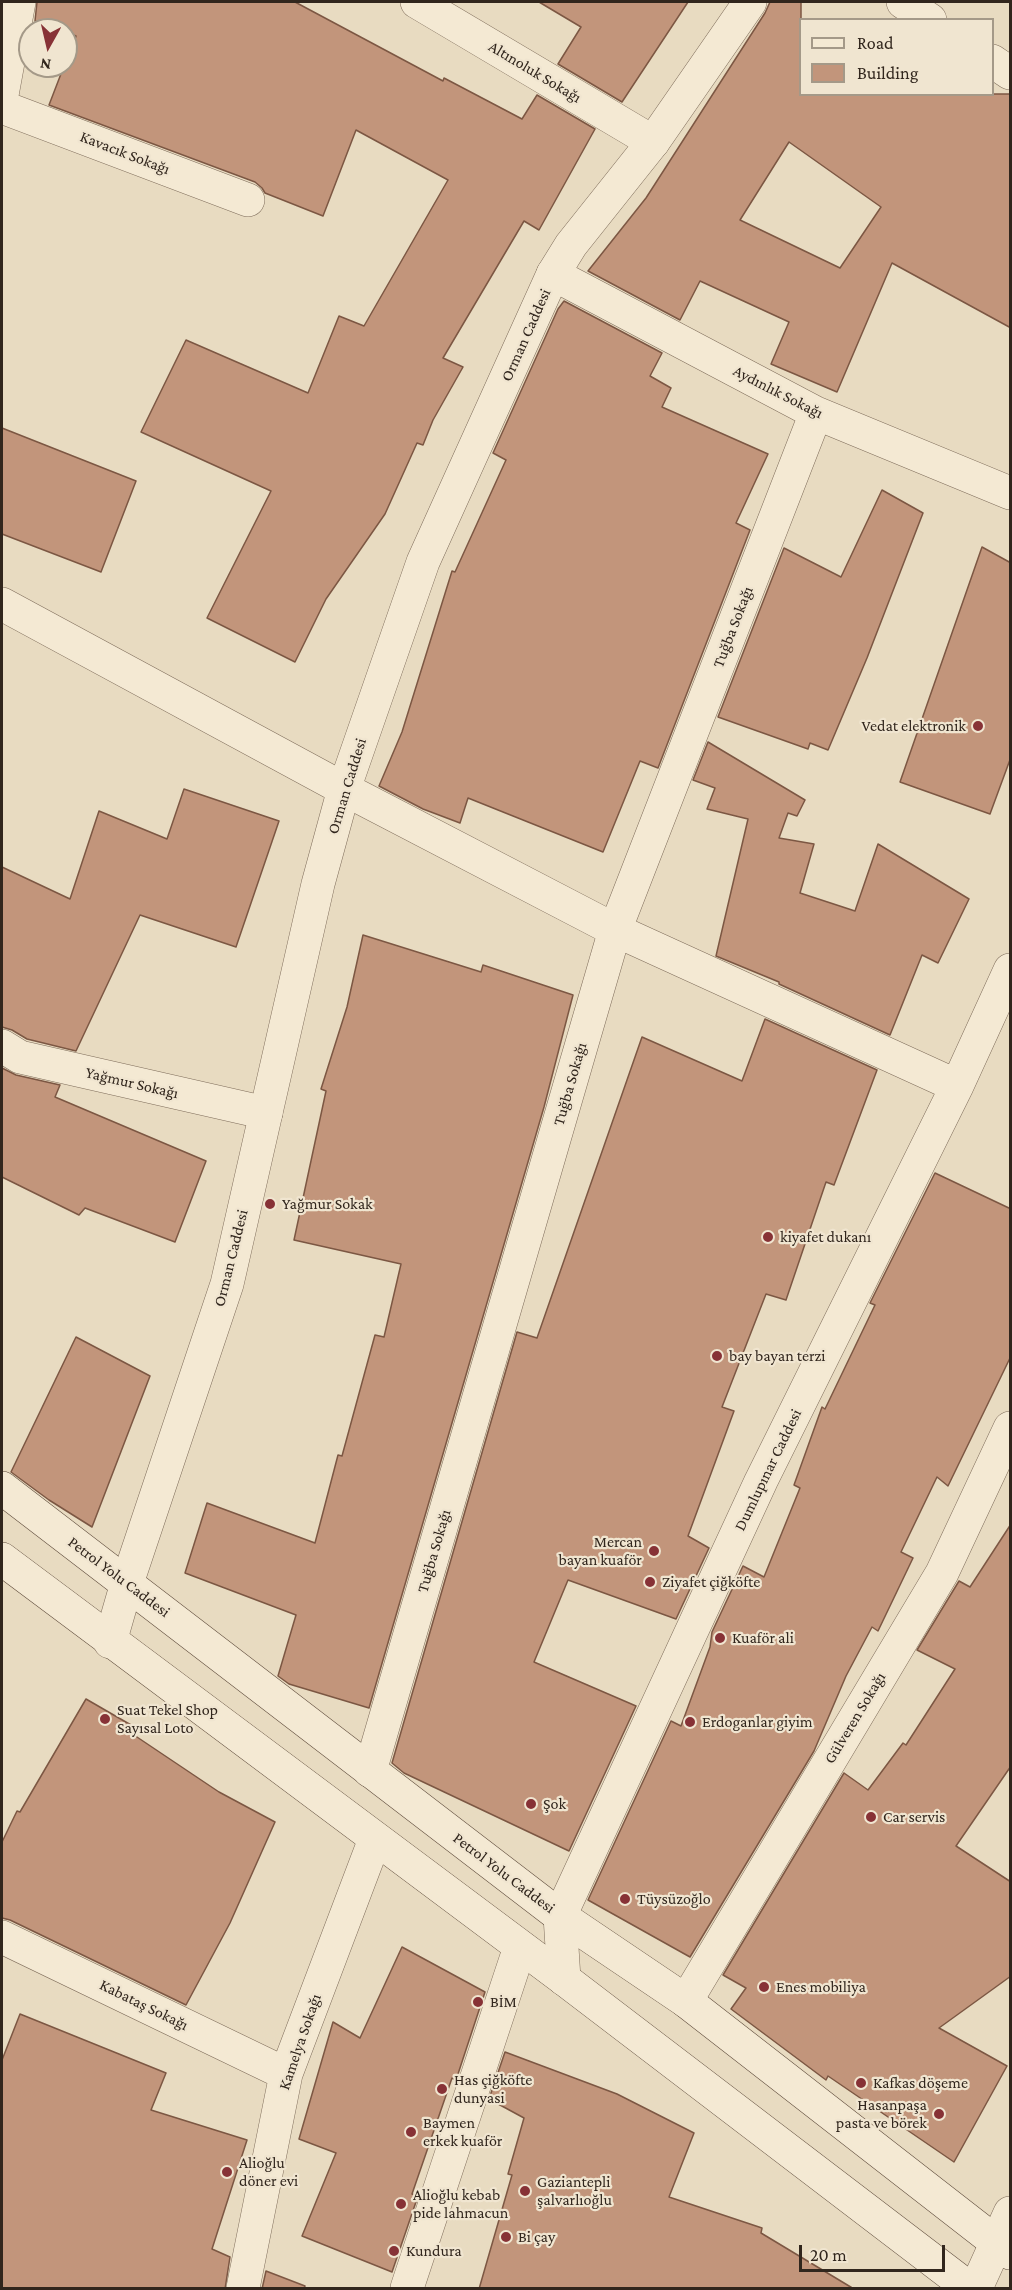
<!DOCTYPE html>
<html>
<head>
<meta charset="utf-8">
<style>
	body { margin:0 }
	#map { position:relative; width:1012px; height:2290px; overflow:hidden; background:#e8dbc1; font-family:"Crimson Pro",serif }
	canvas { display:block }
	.frame { position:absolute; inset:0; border:3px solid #31261d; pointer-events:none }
	.legend { position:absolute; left:799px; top:18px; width:195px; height:78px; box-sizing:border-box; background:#f0e5d0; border:2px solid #a49988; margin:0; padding:8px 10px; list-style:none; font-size:18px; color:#31261d }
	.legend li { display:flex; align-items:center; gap:12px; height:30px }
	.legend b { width:30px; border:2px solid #a49988 }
	.north { position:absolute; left:18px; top:18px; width:60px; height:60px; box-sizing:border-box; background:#f0e5d0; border:2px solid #a49988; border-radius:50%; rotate:188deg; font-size:16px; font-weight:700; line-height:24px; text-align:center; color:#31261d }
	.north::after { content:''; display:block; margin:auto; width:21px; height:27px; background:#873236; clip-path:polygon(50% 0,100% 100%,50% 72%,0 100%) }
	.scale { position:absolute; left:799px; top:2245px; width:146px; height:27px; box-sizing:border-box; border:3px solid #31261d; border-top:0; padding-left:8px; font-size:18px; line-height:21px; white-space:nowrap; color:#31261d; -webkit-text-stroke:4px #f0e5d0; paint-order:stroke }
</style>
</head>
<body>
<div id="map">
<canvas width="1012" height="2290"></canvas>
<div class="frame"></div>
<ul class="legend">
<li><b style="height:8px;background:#f4e9d3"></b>Road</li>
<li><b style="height:16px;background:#c2957b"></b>Building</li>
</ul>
<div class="north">N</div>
<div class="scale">20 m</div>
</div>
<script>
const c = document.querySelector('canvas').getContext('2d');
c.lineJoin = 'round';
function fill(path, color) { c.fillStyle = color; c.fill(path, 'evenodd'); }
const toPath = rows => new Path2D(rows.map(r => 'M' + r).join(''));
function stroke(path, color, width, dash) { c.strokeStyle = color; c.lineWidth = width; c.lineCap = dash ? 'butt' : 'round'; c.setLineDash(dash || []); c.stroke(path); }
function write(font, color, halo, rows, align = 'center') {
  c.font = font + ' "Crimson Pro",serif'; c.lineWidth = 4.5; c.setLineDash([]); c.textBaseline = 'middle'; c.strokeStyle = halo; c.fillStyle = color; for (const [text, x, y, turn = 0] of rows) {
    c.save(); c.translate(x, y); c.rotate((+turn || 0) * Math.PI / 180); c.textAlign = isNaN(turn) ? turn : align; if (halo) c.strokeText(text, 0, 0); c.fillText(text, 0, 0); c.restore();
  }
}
const building = toPath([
	[37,2,295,2,443,81,444,78,522,119,537,95,595,129,539,230,524,221,443,358,463,367,433,420,423,445,417,443,385,514,326,599,295,662,207,618,271,491,141,432,186,340,308,393,339,316,364,326,448,180,356,130,323,216,265,193,262,188,255,182,49,105,64,66,66,66,76,36,66,32,66,30,60,30,35,21,37,2],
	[539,2,688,2,622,102,558,64,581,27,539,2],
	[770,2,801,2,801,94,1011,94,1011,328,892,263,837,392,771,364,789,322,700,281,680,320,588,271,646,198,765,13,770,2],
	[789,142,881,207,840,268,740,220,789,142],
	[564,301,662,353,650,376,671,388,662,407,768,454,736,523,750,530,658,768,640,761,603,852,468,798,460,823,423,809,379,786,402,732,452,571,455,572,506,460,493,453,558,309,564,301],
	[2,428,136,481,101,572,2,534,2,428],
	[882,490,923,513,867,658,828,750,810,743,808,749,718,717,784,548,841,577,882,490],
	[982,547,1011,563,1011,757,990,814,900,782,982,547],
	[708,742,805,800,797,816,788,813,779,838,814,844,800,893,855,911,878,844,969,899,938,963,922,955,890,1035,779,984,779,982,716,956,748,819,707,809,715,788,693,780,708,742],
	[184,789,279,821,236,947,140,915,76,1051,27,1039,12,1030,2,1027,2,867,70,899,99,811,167,839,184,789],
	[363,935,481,972,483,965,573,995,544,1107,369,1708,289,1684,278,1676,296,1615,185,1573,207,1503,315,1543,338,1455,342,1456,375,1335,384,1337,401,1264,294,1240,326,1091,321,1089,347,1007,363,935],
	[765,1019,877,1070,834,1185,826,1182,786,1300,766,1294,722,1407,734,1411,688,1536,709,1548,676,1619,568,1580,534,1662,636,1706,569,1851,404,1773,392,1763,517,1332,537,1338,642,1037,742,1081,765,1019],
	[2,1068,16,1075,60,1085,55,1097,206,1161,175,1242,85,1208,79,1215,2,1177,2,1068],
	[935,1173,1011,1209,1011,1356,948,1486,937,1477,901,1552,913,1558,878,1631,872,1627,846,1676,814,1751,690,1957,588,1900,671,1721,681,1726,710,1647,712,1632,743,1566,764,1577,800,1488,794,1485,822,1407,825,1409,875,1305,870,1303,935,1173],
	[76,1337,150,1376,92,1527,49,1500,11,1472,76,1337],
	[1011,1524,1011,1766,956,1846,1011,1882,1011,1976,939,2028,1007,2066,954,2162,828,2076,826,2080,731,2009,746,1988,723,1975,844,1773,868,1790,903,1743,906,1745,955,1669,917,1650,959,1581,970,1587,1011,1524],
	[86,1699,131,1725,128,1731,219,1792,275,1822,230,1923,186,2005,10,1920,2,1918,2,1842,17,1811,20,1812,86,1699],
	[402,1947,485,1992,456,2080,452,2078,412,2194,418,2196,392,2272,302,2236,336,2153,299,2139,333,2022,360,2038,402,1947],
	[20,2014,166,2073,151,2110,247,2140,212,2249,230,2257,225,2289,2,2289,2,2060,20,2014],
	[505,2052,617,2094,694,2133,669,2197,762,2228,761,2233,854,2289,479,2289,512,2175,508,2174,524,2118,489,2099,505,2052],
	[266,2271,305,2286,304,2289,262,2289,266,2271]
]);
fill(building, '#c2957b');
stroke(building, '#7c5743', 1.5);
const minor = toPath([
	[417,2,653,142],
	[903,2,930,20],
	[992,61,1010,73],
	[2,95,19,2],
	[2,107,248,200],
	[553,274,816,413,1010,493],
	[2,604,344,789,615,930,957,1086],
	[2,1046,20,1057,266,1113],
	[110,1642,127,1583],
	[370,1771,615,930,816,413],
	[2,1937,286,2074],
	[564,1979,560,1916,761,1481,957,1086,1010,970],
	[686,2001,942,1573,1010,1428],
	[243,2288,286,2074,375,1839],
	[407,2288,520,1947],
	[976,2288,1010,2213]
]);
const tertiary = toPath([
	[127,1583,227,1284,318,884,344,789,423,562,553,274,571,245,653,142,750,2]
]);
const secondary = toPath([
	[2,1488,560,1916,686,2001,1010,2253],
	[2,1559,564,1979,969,2288]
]);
stroke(minor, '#7f6d5b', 34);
stroke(tertiary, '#7f6d5b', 34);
stroke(secondary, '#614e3e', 34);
stroke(minor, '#f4e9d3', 33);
stroke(tertiary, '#f4e9d3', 33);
stroke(secondary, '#f4e9d3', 33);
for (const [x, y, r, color] of [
	[978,726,6,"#873236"],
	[270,1204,6,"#873236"],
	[768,1237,6,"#873236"],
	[717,1356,6,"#873236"],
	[654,1551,6,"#873236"],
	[650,1582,6,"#873236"],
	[720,1638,6,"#873236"],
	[105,1719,6,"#873236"],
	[690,1722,6,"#873236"],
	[531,1804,6,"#873236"],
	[871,1817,6,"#873236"],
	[625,1899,6,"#873236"],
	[764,1987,6,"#873236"],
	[478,2002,6,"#873236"],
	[861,2083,6,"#873236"],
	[442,2089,6,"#873236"],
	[939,2114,6,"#873236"],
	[411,2132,6,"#873236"],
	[227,2172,6,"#873236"],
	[525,2191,6,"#873236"],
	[401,2204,6,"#873236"],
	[506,2237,6,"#873236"],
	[394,2251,6,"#873236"]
]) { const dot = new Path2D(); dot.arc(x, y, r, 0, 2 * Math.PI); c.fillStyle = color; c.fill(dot); stroke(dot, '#f0e5d0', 2); }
write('16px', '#31261d', '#f0e5d0', [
	["Altınoluk Sokağı",535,72,31],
	["Kavacık Sokağı",125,153,21],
	["Orman Caddesi",526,335,-66],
	["Aydınlık Sokağı",778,392,27],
	["Tuğba Sokağı",733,627,-69],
	["Orman Caddesi",347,786,-73],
	["Yağmur Sokağı",132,1083,13],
	["Tuğba Sokağı",570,1084,-74],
	["Orman Caddesi",231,1258,-76],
	["Dumlupınar Caddesi",768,1470,-64],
	["Tuğba Sokağı",434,1551,-74],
	["Petrol Yolu Caddesi",119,1577,37],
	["Gülveren Sokağı",855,1718,-59],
	["Petrol Yolu Caddesi",504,1873,37],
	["Kabataş Sokağı",144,2005,26],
	["Kamelya Sokağı",300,2042,-71]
]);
write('16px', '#31261d', '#f0e5d0', [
	["Vedat elektronik",966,726,"right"],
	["Yağmur Sokak",282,1204],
	["kiyafet dukanı",780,1237],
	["bay bayan terzi",729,1356],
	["Mercan",642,1542,"right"],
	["bayan kuaför",642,1560,"right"],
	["Ziyafet çiğköfte",662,1582],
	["Kuaför ali",732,1638],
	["Suat Tekel Shop",117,1710],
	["Sayısal Loto",117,1728],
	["Erdoganlar giyim",702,1722],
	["Şok",543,1804],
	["Car servis",883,1817],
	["Tüysüzoğlo",637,1899],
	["Enes mobiliya",776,1987],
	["BİM",490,2002],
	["Has çiğköfte",454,2080],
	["dunyasi",454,2098],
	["Kafkas döşeme",873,2083],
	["Hasanpaşa",927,2105,"right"],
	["pasta ve börek",927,2123,"right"],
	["Baymen",423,2123],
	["erkek kuaför",423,2141],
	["Alioğlu",239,2163],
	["döner evi",239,2181],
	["Gaziantepli",537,2182],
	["şalvarlıoğlu",537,2200],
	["Alioğlu kebab",413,2195],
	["pide lahmacun",413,2213],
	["Bi çay",518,2237],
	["Kundura",406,2251]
], 'left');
</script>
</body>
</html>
